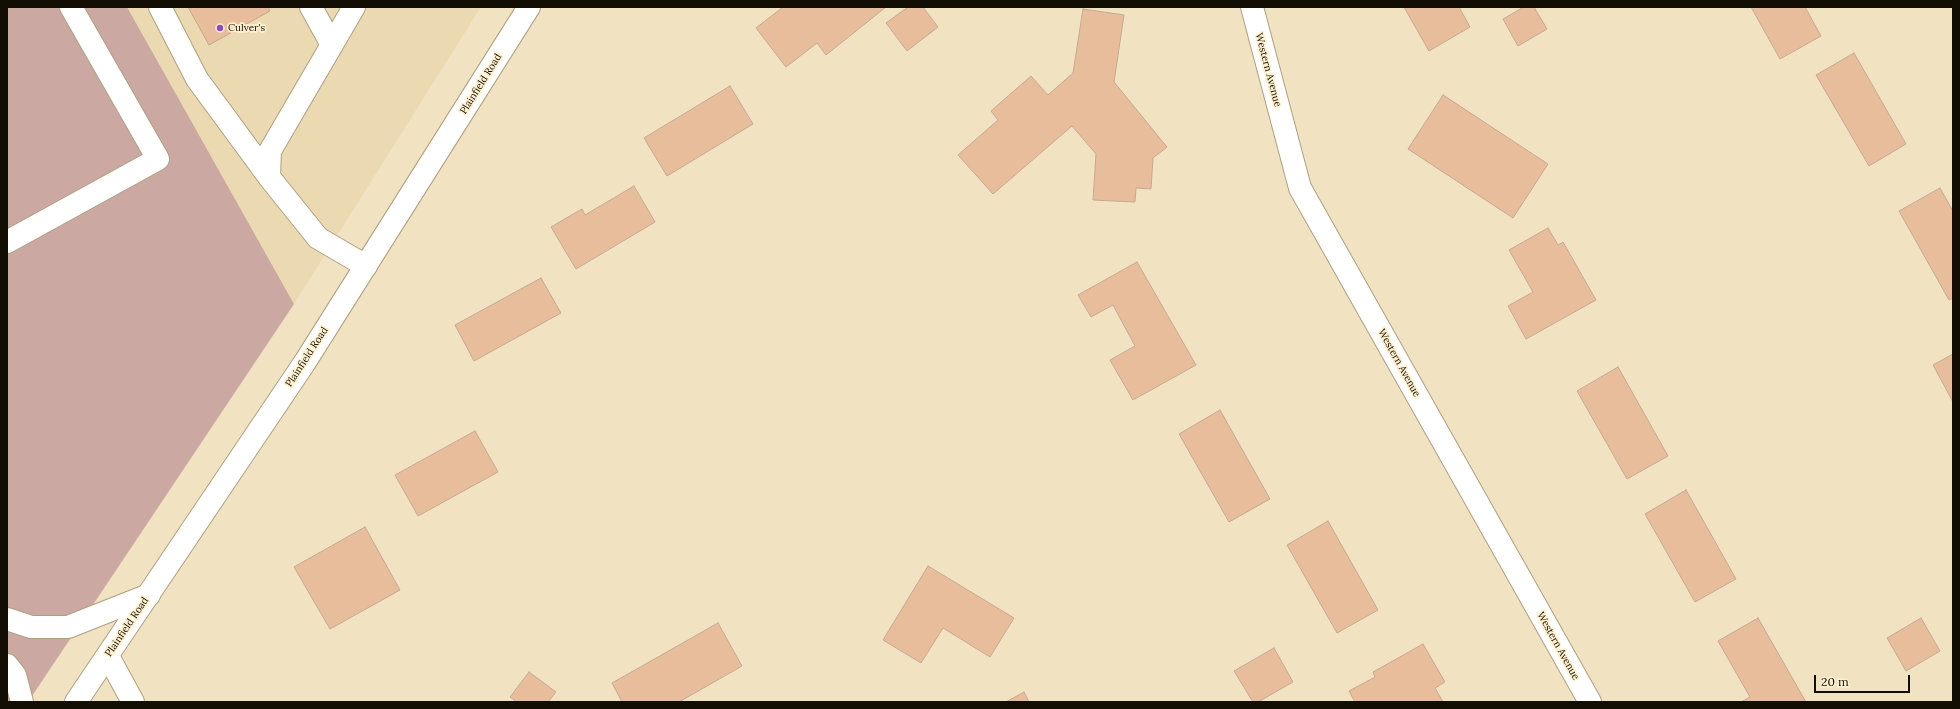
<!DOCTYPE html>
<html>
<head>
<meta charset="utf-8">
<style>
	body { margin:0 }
	#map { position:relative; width:1960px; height:709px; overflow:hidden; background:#f1e3c1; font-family:Lora,serif }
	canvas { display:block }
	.frame { position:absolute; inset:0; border:8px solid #130e04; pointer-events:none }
	.scale { position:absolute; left:1814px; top:675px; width:96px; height:18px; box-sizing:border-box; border:2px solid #130e04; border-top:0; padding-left:5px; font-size:12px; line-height:14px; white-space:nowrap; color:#130e04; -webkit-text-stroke:3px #fff0ce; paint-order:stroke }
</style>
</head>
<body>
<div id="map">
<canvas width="1960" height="709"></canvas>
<div class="frame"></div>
<div class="scale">20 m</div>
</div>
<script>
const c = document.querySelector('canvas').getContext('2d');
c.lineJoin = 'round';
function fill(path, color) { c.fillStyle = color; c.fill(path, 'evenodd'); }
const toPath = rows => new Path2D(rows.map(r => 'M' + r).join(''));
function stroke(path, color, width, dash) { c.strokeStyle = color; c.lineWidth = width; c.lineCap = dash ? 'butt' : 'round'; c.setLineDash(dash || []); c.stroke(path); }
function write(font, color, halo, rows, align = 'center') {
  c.font = font + ' Lora,serif'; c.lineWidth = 3.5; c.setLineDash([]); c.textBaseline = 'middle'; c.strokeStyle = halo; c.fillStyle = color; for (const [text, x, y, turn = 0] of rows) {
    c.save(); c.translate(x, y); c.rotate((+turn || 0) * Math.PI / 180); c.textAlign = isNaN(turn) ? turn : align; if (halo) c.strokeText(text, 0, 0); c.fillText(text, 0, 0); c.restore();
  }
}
fill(toPath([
	[127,7,481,7,294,304]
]), '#ebdab1');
fill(toPath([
	[7,7,127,7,294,304,28,702,7,702]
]), '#cba9a2');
const building = toPath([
	[188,7,268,7,270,11,209,45,188,7],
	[783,7,886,7,826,55,817,43,786,67,756,28,783,7],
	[908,7,923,7,938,27,907,51,886,23,908,7],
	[1404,7,1459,7,1470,27,1429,51,1404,7],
	[1524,7,1534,7,1547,29,1518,46,1503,19,1524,7],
	[1751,7,1805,7,1821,36,1780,59,1751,7],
	[1083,9,1124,15,1114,82,1167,147,1153,158,1151,189,1136,188,1135,202,1093,200,1096,154,1072,126,993,194,958,155,998,120,991,111,1031,76,1048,95,1073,73,1083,9],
	[1854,53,1906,144,1869,166,1816,75,1854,53],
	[730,86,753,124,667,176,644,138,730,86],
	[1443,95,1548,164,1513,218,1408,149,1443,95],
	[634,186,655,222,576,269,551,227,582,209,585,215,634,186],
	[1940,188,1953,211,1953,298,1949,300,1899,211,1940,188],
	[1548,228,1558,245,1563,242,1596,300,1526,339,1508,306,1533,292,1509,250,1548,228],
	[1137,262,1196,365,1133,400,1110,360,1135,346,1113,305,1091,317,1078,295,1137,262],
	[541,278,561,313,474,361,455,325,541,278],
	[1953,354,1953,402,1933,365,1953,354],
	[1618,367,1668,456,1627,479,1577,391,1618,367],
	[1220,410,1270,499,1229,522,1179,434,1220,410],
	[475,431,498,472,418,516,395,475,475,431],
	[1686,490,1736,579,1695,602,1645,514,1686,490],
	[1328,521,1378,610,1337,633,1287,545,1328,521],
	[365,527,400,590,330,629,294,567,365,527],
	[928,566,1014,618,990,657,943,628,921,663,883,640,928,566],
	[1758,618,1806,702,1741,702,1750,697,1718,641,1758,618],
	[1921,618,1940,651,1906,671,1887,638,1921,618],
	[718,623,742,666,679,702,622,702,612,683,718,623],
	[1423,644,1445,682,1435,688,1443,702,1355,702,1349,691,1375,677,1373,672,1423,644],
	[1274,648,1293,682,1258,702,1253,702,1234,671,1274,648],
	[529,672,556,692,548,702,517,702,510,697,529,672],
	[1024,692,1029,702,1006,702,1024,692]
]);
fill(building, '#e8bd9c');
stroke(building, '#c5a892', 1);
const minor = toPath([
	[160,7,197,79,269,177,318,238,366,266],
	[311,7,332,45],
	[1252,7,1300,188,1590,702],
	[269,177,270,151,354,7],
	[7,242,158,159,71,7],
	[7,619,31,627,68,627,149,595],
	[108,656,133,702],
	[7,665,15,675,22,702]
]);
const major = toPath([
	[76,702,305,362,529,7]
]);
stroke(minor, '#ada080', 24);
stroke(major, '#ada080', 24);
stroke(minor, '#fff', 22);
stroke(major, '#fff', 22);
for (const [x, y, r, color] of [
	[220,28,4,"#8b4bc1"]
]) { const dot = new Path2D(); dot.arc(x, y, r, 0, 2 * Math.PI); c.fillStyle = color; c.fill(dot); stroke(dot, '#fff0ce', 1.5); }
write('10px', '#130e04', '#fff0ce', [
	["Culver's",228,28]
], 'left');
write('10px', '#130e04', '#fff0ce', [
	["Western Avenue",1268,70,75],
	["Plainfield Road",481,84,-58],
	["Plainfield Road",307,357,-57],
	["Western Avenue",1399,363,61],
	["Plainfield Road",127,627,-56],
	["Western Avenue",1558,646,61]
]);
</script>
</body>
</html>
